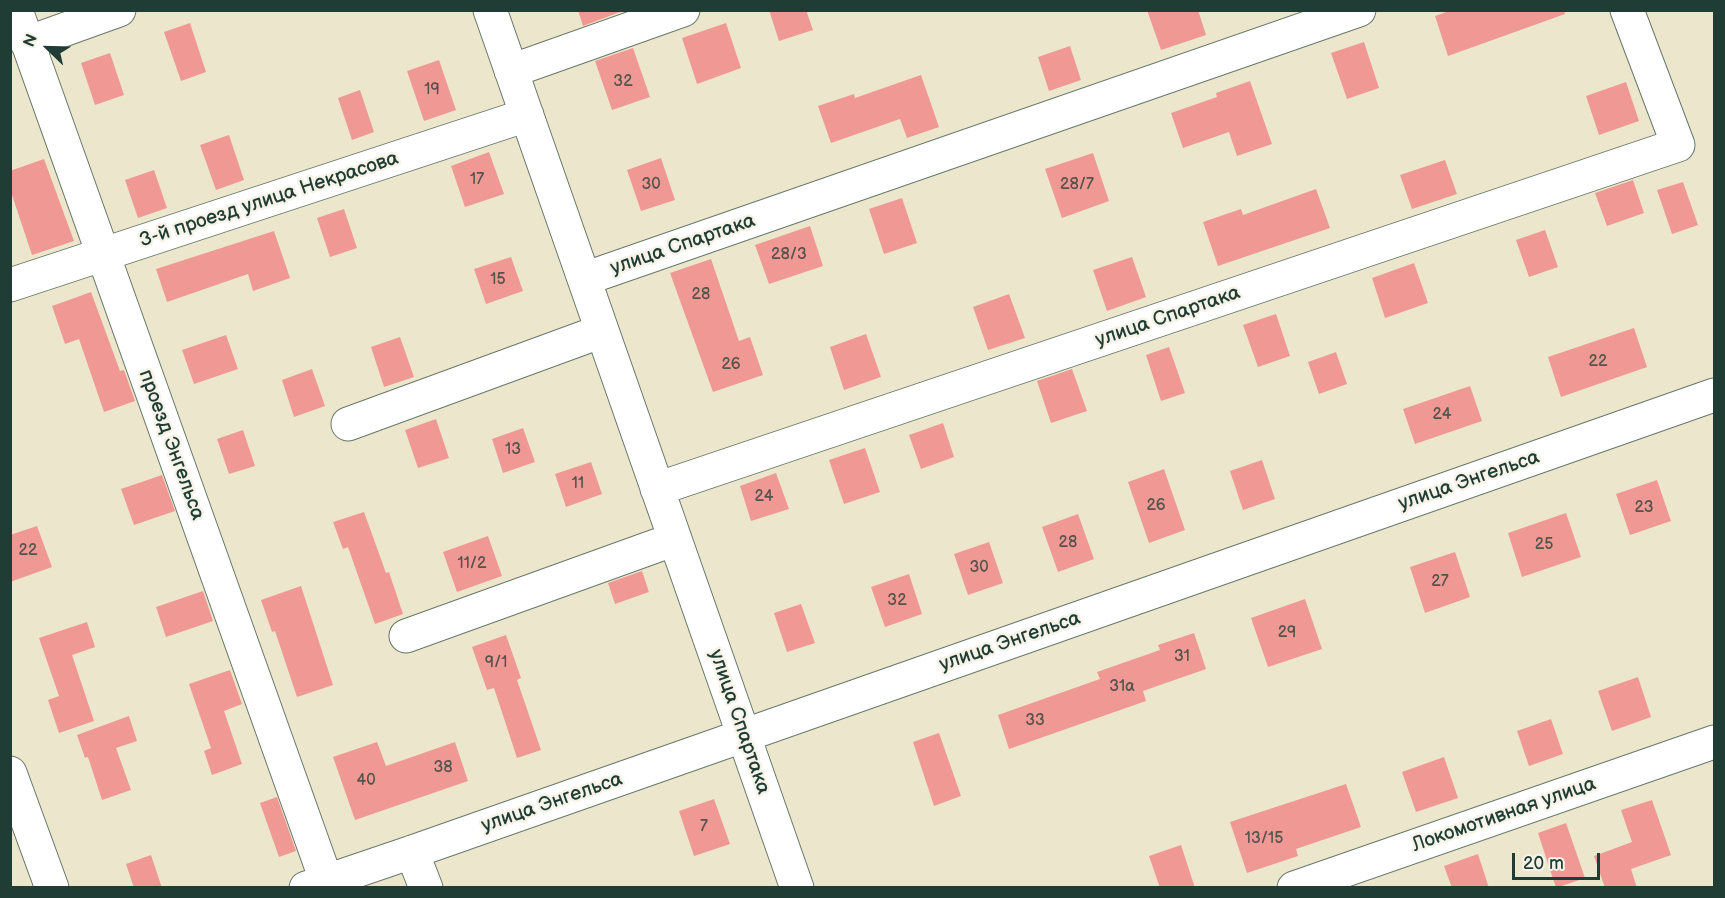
<!DOCTYPE html>
<html>
<head>
<meta charset="utf-8">
<style>
	body { margin:0 }
	#map { position:relative; width:1725px; height:898px; overflow:hidden; background:#ece7cc; font-family:"Balsamiq Sans",sans-serif }
	canvas { display:block }
	.frame { position:absolute; inset:0; border:12px solid #1f3d34; pointer-events:none }
	.north { position:absolute; left:18px; top:18px; width:60px; height:60px; -webkit-text-stroke:4px #f7f3e8; paint-order:stroke; rotate:293deg; font-size:16px; font-weight:700; line-height:24px; text-align:center; color:#1f3d34 }
	.north::after { content:''; display:block; margin:auto; width:21px; height:27px; background:#1f3d34; clip-path:polygon(50% 0,100% 100%,50% 72%,0 100%) }
	.scale { position:absolute; left:1512px; top:853px; width:88px; height:27px; box-sizing:border-box; border:3px solid #1f3d34; border-top:0; padding-left:8px; font-size:18px; line-height:21px; white-space:nowrap; color:#1f3d34; -webkit-text-stroke:4px #f7f3e8; paint-order:stroke }
</style>
</head>
<body>
<div id="map">
<canvas width="1725" height="898"></canvas>
<div class="frame"></div>
<div class="north">N</div>
<div class="scale">20 m</div>
</div>
<script>
const c = document.querySelector('canvas').getContext('2d');
c.lineJoin = 'round';
function fill(path, color) { c.fillStyle = color; c.fill(path, 'evenodd'); }
const toPath = rows => new Path2D(rows.map(r => 'M' + r).join(''));
function stroke(path, color, width, dash) { c.strokeStyle = color; c.lineWidth = width; c.lineCap = dash ? 'butt' : 'round'; c.setLineDash(dash || []); c.stroke(path); }
function write(font, color, halo, rows, align = 'center') {
  c.font = font + ' "Balsamiq Sans",sans-serif'; c.lineWidth = 5; c.setLineDash([]); c.textBaseline = 'middle'; c.strokeStyle = halo; c.fillStyle = color; for (const [text, x, y, turn = 0] of rows) {
    c.save(); c.translate(x, y); c.rotate((+turn || 0) * Math.PI / 180); c.textAlign = isNaN(turn) ? turn : align; if (halo) c.strokeText(text, 0, 0); c.fillText(text, 0, 0); c.restore();
  }
}
fill(toPath([
	[578,10,620,10,620,12,583,26],
	[769,10,806,10,813,30,779,41],
	[1147,10,1198,10,1206,35,1161,50],
	[1452,10,1564,10,1565,14,1448,56,1435,16],
	[190,23,206,72,181,81,164,32],
	[726,23,741,68,697,84,682,38],
	[1364,42,1379,88,1347,99,1331,53],
	[1070,46,1081,80,1049,91,1038,57],
	[633,48,650,97,612,110,595,61],
	[110,53,124,95,95,105,81,63],
	[439,60,456,110,424,121,407,71],
	[921,75,939,127,907,138,900,119,831,143,818,106,854,94,855,98],
	[1250,81,1272,144,1237,156,1229,132,1183,148,1171,113,1217,97,1216,93],
	[1626,82,1639,121,1599,135,1586,96],
	[360,90,374,132,352,140,338,98],
	[229,135,244,180,216,190,200,145],
	[489,152,504,194,465,207,451,166],
	[1093,153,1109,201,1062,218,1045,169],
	[661,158,675,200,641,211,627,170],
	[44,159,74,241,32,255,10,189,10,171],
	[1445,160,1457,194,1412,209,1400,175],
	[154,170,167,208,138,218,125,180],
	[1633,180,1644,213,1607,226,1595,193],
	[1683,182,1698,225,1672,234,1657,190],
	[1316,189,1330,228,1218,266,1203,222,1241,209,1243,215],
	[902,198,917,243,884,254,869,209],
	[344,209,357,248,330,257,317,218],
	[810,226,823,266,769,284,755,245],
	[1545,230,1558,267,1529,277,1516,240],
	[274,231,290,278,253,291,248,274,167,302,156,269],
	[511,257,523,291,486,304,474,269],
	[1132,257,1146,297,1107,311,1093,270],
	[711,259,739,341,750,337,763,375,713,392,670,273],
	[1414,263,1428,303,1385,318,1372,278],
	[91,292,120,371,124,370,135,401,104,412,79,339,65,344,52,306],
	[1009,294,1025,338,988,350,973,307],
	[1276,314,1290,356,1258,367,1243,325],
	[1634,328,1647,367,1561,397,1548,357],
	[866,334,881,377,844,390,830,347],
	[226,335,238,369,194,384,182,350],
	[400,337,414,377,384,387,371,347],
	[1169,347,1185,393,1161,401,1146,355],
	[1336,352,1347,384,1319,394,1308,362],
	[312,369,325,406,294,417,282,380],
	[1072,369,1087,411,1051,423,1037,381],
	[1470,386,1482,421,1415,444,1403,409],
	[436,419,449,458,418,468,405,430],
	[943,423,954,457,921,469,909,435],
	[523,428,535,462,503,473,492,439],
	[243,430,255,466,229,474,217,439],
	[865,448,880,492,844,504,829,460],
	[1262,460,1275,499,1243,510,1230,471],
	[591,462,602,494,566,507,555,474],
	[1164,469,1185,530,1149,543,1128,482],
	[776,473,789,509,751,521,740,486],
	[162,475,175,511,134,525,121,489],
	[1657,480,1671,521,1630,535,1616,494],
	[364,512,386,573,389,572,403,614,375,624,348,547,343,549,333,522],
	[1566,513,1581,557,1522,577,1508,533],
	[1078,514,1094,559,1058,572,1042,527],
	[37,526,52,567,10,582,10,535],
	[488,536,502,576,457,592,443,552],
	[989,542,1003,583,968,595,954,554],
	[1455,552,1470,597,1425,613,1410,567],
	[642,571,649,592,615,604,608,583],
	[909,574,922,614,885,627,871,587],
	[301,586,333,685,297,697,275,631,272,632,261,600],
	[203,591,213,621,166,637,156,607],
	[1305,599,1322,649,1268,667,1251,618],
	[801,604,815,643,787,652,774,613],
	[87,622,95,647,72,655,94,721,59,733,48,700,59,696,39,638],
	[1194,633,1206,669,1143,691,1146,701,1009,749,998,715,1100,679,1097,672,1160,650,1158,645],
	[506,635,521,678,517,680,541,750,517,758,494,688,487,690,472,647],
	[230,670,242,704,224,711,242,764,212,775,204,751,211,748,189,684],
	[1638,677,1651,717,1612,731,1598,691],
	[129,716,137,741,116,748,131,790,102,800,88,757,85,758,77,735],
	[1551,719,1563,754,1529,766,1517,731],
	[939,733,961,796,934,806,913,742],
	[377,742,386,766,455,742,468,781,355,820,333,757],
	[1444,757,1458,798,1416,812,1402,772],
	[1346,784,1361,827,1296,849,1298,856,1247,873,1230,822],
	[277,797,296,851,279,857,260,803],
	[714,799,730,844,694,856,679,811],
	[1652,800,1671,855,1631,869,1637,888,1605,888,1594,856,1632,842,1621,810],
	[1566,823,1585,878,1556,888,1538,833],
	[1181,845,1195,888,1160,888,1149,856],
	[1478,854,1489,888,1452,888,1444,866],
	[151,855,162,888,134,888,126,864]
]), '#f09894');
const minor = toPath([
	[16,10,326,880],
	[490,10,797,888],
	[27,43,119,10],
	[511,71,683,10],
	[584,279,1359,10],
	[10,285,527,115],
	[348,424,602,331],
	[657,489,1678,145,1627,10],
	[406,636,675,539],
	[10,773,52,888],
	[412,852,426,888],
	[306,888,412,852,1714,395],
	[1294,888,1714,742]
]);
stroke(minor, '#677869', 35);
stroke(minor, '#fff', 33);
write('16px', '#53544c', null, [
	["32",623,82],
	["19",432,90],
	["17",477,180],
	["30",651,185],
	["28/7",1077,185],
	["28/3",789,255],
	["15",498,280],
	["28",701,295],
	["22",1598,362],
	["26",731,365],
	["24",1442,415],
	["13",513,450],
	["11",578,484],
	["24",764,497],
	["26",1156,506],
	["23",1644,508],
	["28",1068,543],
	["25",1544,545],
	["22",28,551],
	["11/2",472,564],
	["30",979,568],
	["27",1440,582],
	["32",897,601],
	["29",1287,633],
	["31",1182,657],
	["9/1",496,663],
	["31а",1122,687],
	["33",1035,721],
	["38",443,768],
	["40",366,781],
	["7",704,827],
	["13/15",1264,839]
]);
write('20px', '#1f3d34', '#f7f3e8', [
	["3-й проезд улица Некрасова",269,200,-18],
	["улица Спартака",683,245,-19],
	["улица Спартака",1168,317,-19],
	["проезд Энгельса",171,445,70],
	["улица Энгельса",1469,481,-19],
	["улица Энгельса",1010,642,-19],
	["улица Спартака",739,722,71],
	["улица Энгельса",552,803,-19],
	["Локомотивная улица",1504,815,-19]
]);
</script>
</body>
</html>
